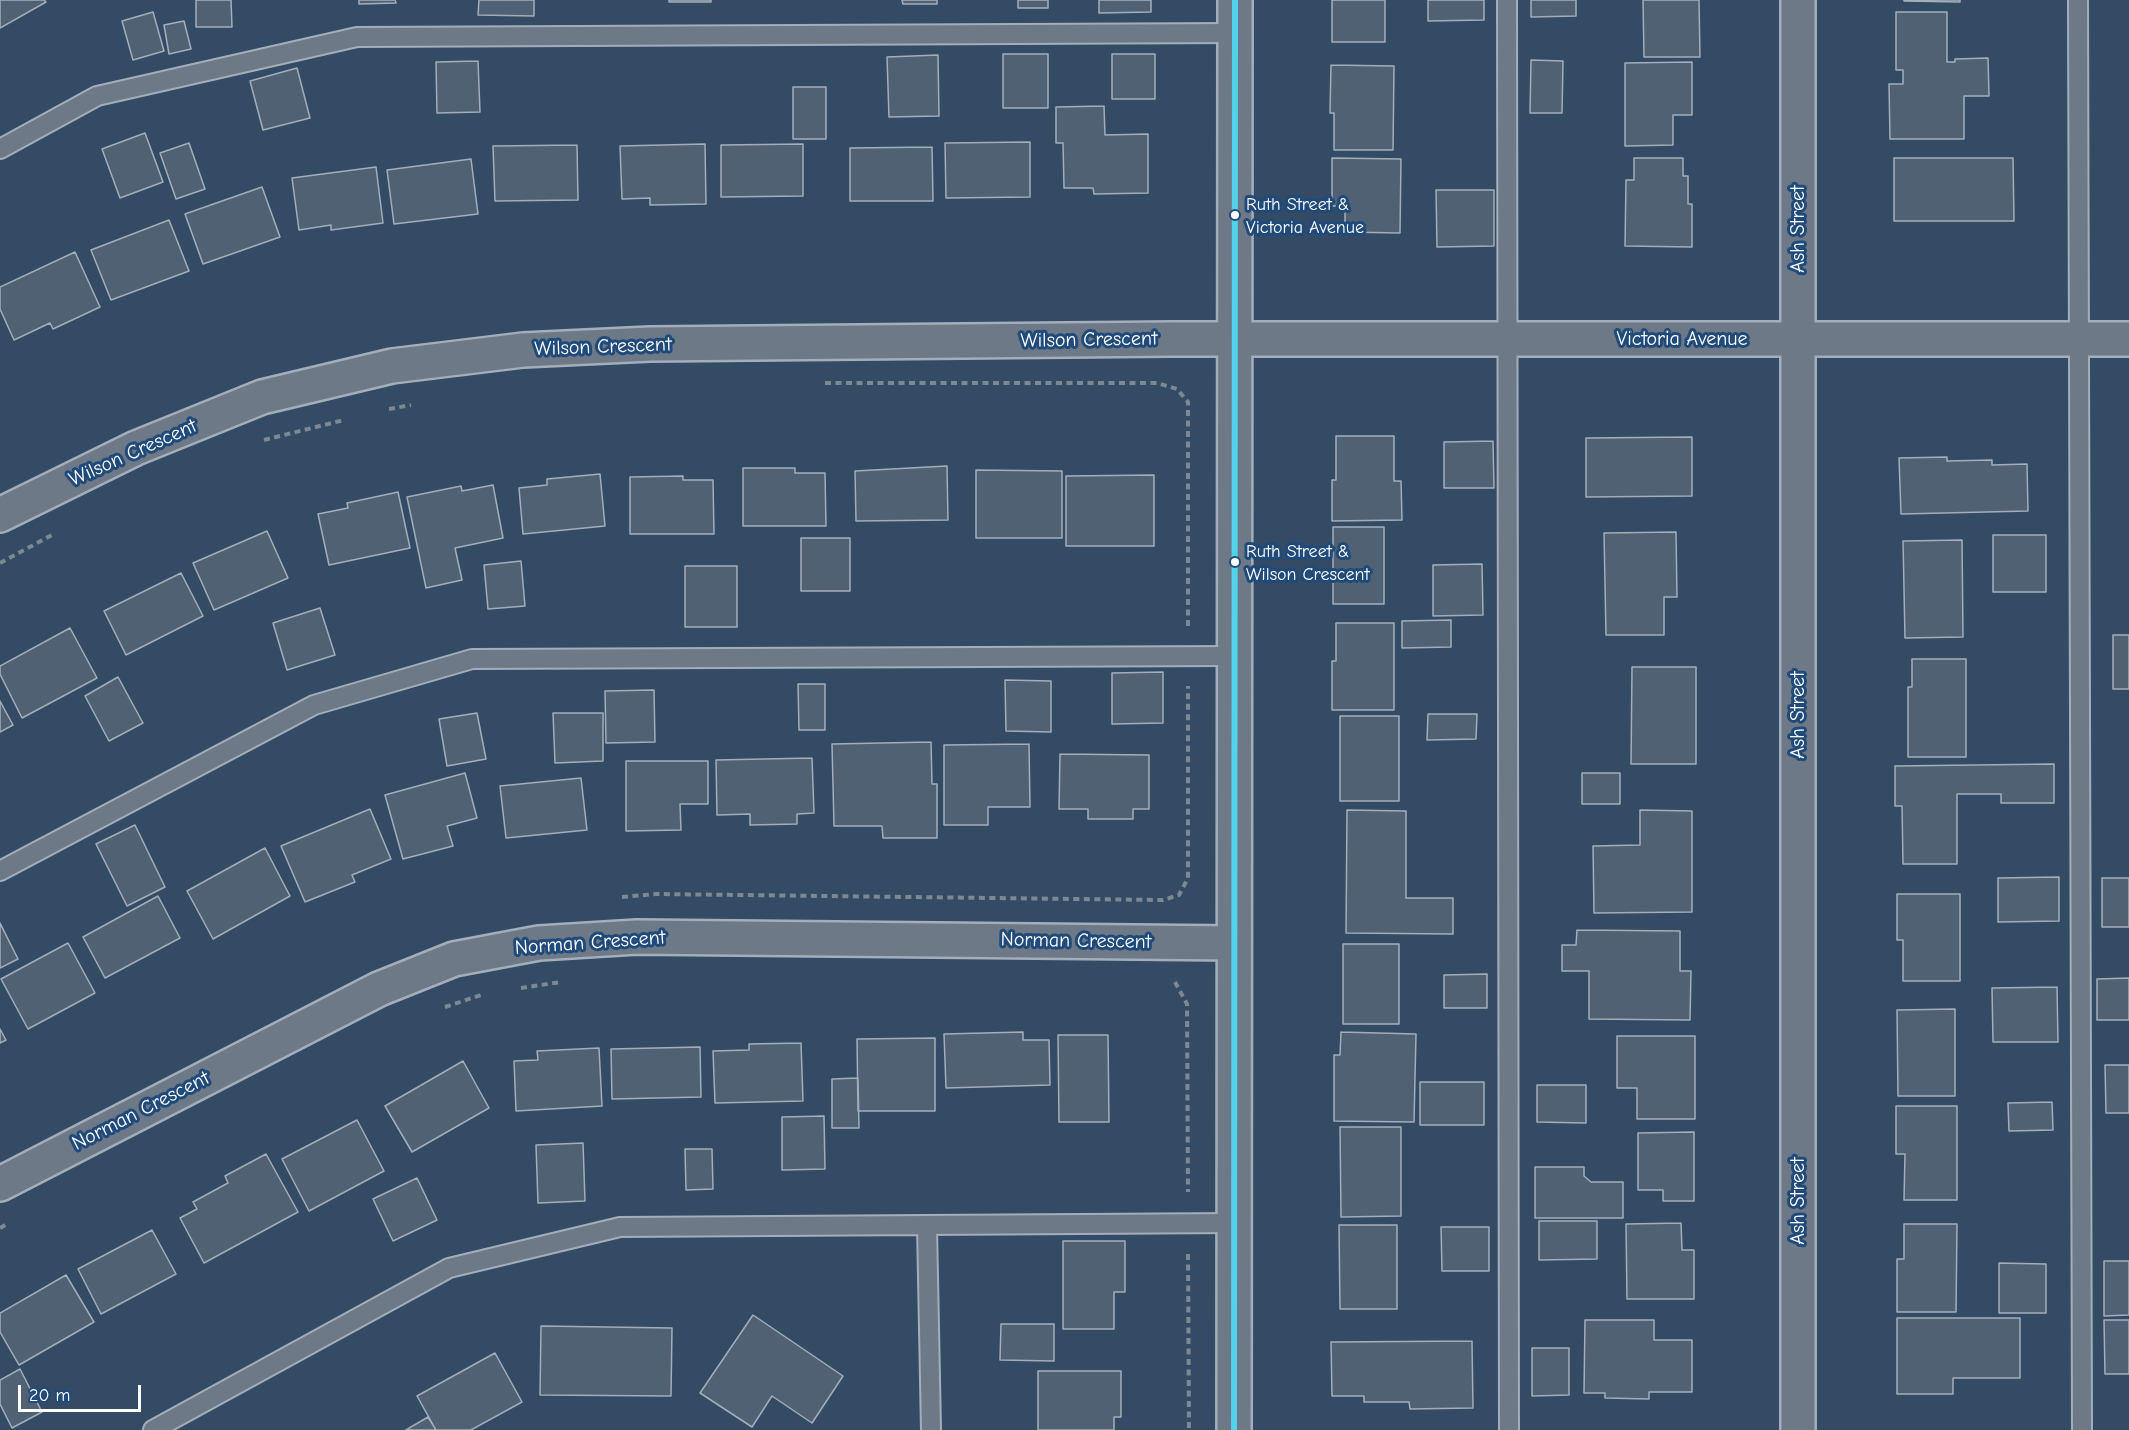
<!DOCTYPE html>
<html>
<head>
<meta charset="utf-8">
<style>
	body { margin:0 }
	#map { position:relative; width:2129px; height:1430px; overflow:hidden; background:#344b65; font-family:"Comic Neue",sans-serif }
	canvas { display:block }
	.scale { position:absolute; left:18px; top:1385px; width:123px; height:27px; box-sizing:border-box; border:3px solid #fff; border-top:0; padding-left:8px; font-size:18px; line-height:21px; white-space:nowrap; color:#fff; -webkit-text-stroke:4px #1f4a7a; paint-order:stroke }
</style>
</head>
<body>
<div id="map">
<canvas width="2129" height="1430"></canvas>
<div class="scale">20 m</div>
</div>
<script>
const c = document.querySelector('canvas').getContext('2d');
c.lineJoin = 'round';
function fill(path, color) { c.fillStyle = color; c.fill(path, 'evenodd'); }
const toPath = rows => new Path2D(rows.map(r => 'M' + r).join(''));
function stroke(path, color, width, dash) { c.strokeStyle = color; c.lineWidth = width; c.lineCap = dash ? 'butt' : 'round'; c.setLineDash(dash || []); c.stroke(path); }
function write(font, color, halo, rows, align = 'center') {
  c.font = font + ' "Comic Neue",sans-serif'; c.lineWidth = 6; c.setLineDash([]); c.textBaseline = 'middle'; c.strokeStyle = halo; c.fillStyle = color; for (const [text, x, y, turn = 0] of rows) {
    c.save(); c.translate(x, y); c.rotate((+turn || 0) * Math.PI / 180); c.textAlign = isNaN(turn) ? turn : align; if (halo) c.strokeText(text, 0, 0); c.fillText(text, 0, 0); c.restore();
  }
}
const building = toPath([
	[0,0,44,0,46,2,0,28,0,0],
	[196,0,231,0,232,27,196,27,196,0],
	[359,0,395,0,396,3,359,4,359,0],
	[479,0,534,0,534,16,478,15,479,0],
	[669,0,711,0,711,2,669,2,669,0],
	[902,0,937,0,937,4,903,4,902,0],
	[1018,0,1048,0,1048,8,1018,8,1018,0],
	[1099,0,1151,0,1151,12,1099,13,1099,0],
	[1332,0,1385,0,1385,42,1332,42,1332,0],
	[1428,0,1484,0,1484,20,1428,21,1428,0],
	[1531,0,1576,0,1576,16,1531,17,1531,0],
	[1643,0,1699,0,1700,57,1644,57,1643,0],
	[1904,0,1960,0,1960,2,1904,1,1904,0],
	[153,12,164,51,133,60,122,21,153,12],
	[1896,12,1947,12,1947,62,1955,62,1955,59,1988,58,1989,96,1964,96,1964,139,1890,139,1889,84,1903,84,1903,70,1896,70,1896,12],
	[184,21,191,49,169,54,164,25,184,21],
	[1003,54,1048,54,1048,108,1003,108,1003,54],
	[1112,54,1155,54,1155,99,1112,99,1112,54],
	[938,55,939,116,889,117,887,57,938,55],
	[1531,60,1563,61,1562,113,1530,113,1531,60],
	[478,61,480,112,437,113,436,62,478,61],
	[1692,62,1692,115,1673,115,1673,145,1625,146,1625,63,1692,62],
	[1331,65,1394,66,1393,150,1334,150,1334,113,1330,113,1331,65],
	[297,68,310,118,263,130,250,81,297,68],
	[793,87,826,87,826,139,793,139,793,87],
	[1104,106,1105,135,1148,134,1148,193,1094,194,1093,188,1064,188,1063,143,1056,143,1056,107,1104,106],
	[145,133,163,182,120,198,102,149,145,133],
	[1030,142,1030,197,946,198,945,143,1030,142],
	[189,143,205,189,176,199,160,153,189,143],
	[705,144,706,204,650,205,650,198,622,199,620,146,705,144],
	[803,144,803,196,721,197,721,145,803,144],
	[577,145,578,200,495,201,493,146,577,145],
	[932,147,933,201,850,201,850,148,932,147],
	[1332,158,1401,159,1400,233,1345,232,1345,206,1332,206,1332,158],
	[1634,158,1683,158,1683,176,1688,176,1688,204,1692,204,1692,247,1625,246,1626,180,1634,180,1634,158],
	[1894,158,2013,158,2014,221,1894,221,1894,158],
	[471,159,478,214,394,224,387,170,471,159],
	[376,167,383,223,331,230,331,225,299,230,292,178,376,167],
	[262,187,280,237,203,264,185,214,262,187],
	[1436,190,1494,190,1494,246,1437,247,1436,190],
	[169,220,189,271,111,300,91,250,169,220],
	[75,252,100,307,53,329,50,323,14,340,0,309,0,287,75,252],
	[1336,436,1394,436,1394,481,1401,481,1402,520,1332,521,1332,480,1336,480,1336,436],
	[1692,437,1692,496,1586,497,1586,438,1692,437],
	[1493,441,1494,488,1444,488,1444,442,1493,441],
	[1947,457,1947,461,1992,460,1992,465,2027,464,2028,511,1901,514,1899,458,1947,457],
	[947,466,948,520,856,521,855,471,947,466],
	[743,468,795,468,795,473,825,473,826,526,743,526,743,468],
	[976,470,1062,471,1062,538,976,538,976,470],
	[600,474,605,526,523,534,519,488,547,485,547,479,600,474],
	[1154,475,1154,546,1066,546,1066,476,1154,475],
	[683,476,683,480,713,480,714,534,630,534,630,477,683,476],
	[493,485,503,538,455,548,462,580,426,588,407,497,461,486,462,491,493,485],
	[398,492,410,548,329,565,318,514,348,508,347,503,398,492],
	[1333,527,1384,527,1384,604,1333,604,1333,527],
	[267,531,288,578,214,610,193,563,267,531],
	[1676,532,1677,597,1664,597,1664,635,1606,635,1604,533,1676,532],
	[1993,535,2046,535,2046,592,1993,592,1993,535],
	[801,538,850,538,850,591,801,591,801,538],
	[1962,540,1963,637,1905,638,1903,541,1962,540],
	[521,561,525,606,488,609,484,565,521,561],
	[1482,564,1483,615,1433,616,1433,565,1482,564],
	[685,566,737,566,737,627,685,627,685,566],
	[181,573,203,616,126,655,104,611,181,573],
	[320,608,335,655,287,670,273,623,320,608],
	[1451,620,1451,647,1402,648,1402,621,1451,620],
	[1336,623,1394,623,1394,710,1332,710,1332,661,1336,661,1336,623],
	[70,628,97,678,22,718,0,674,0,666,70,628],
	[2113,635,2129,635,2129,689,2113,689,2113,635],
	[1912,659,1966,659,1966,757,1908,757,1908,687,1912,687,1912,659],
	[1632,667,1696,667,1696,764,1631,764,1632,667],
	[1163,672,1163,723,1112,724,1112,673,1163,672],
	[118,677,143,723,109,741,85,696,118,677],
	[1005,680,1051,681,1051,732,1006,731,1005,680],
	[798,684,825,684,825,730,799,730,798,684],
	[654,690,655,742,606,743,605,691,654,690],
	[0,701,13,725,0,732,0,701],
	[477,713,486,759,447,766,439,719,477,713],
	[553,713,603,713,603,761,555,763,553,713],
	[1428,714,1477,714,1476,739,1427,740,1428,714],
	[1340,716,1399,716,1399,801,1340,801,1340,716],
	[931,742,932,784,937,784,937,838,883,838,882,826,834,826,832,744,931,742],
	[1029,744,1030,807,988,807,988,825,944,825,944,745,1029,744],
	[1060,754,1149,755,1149,809,1133,809,1133,819,1088,819,1088,809,1059,809,1060,754],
	[812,758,814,813,797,814,797,824,750,825,750,814,717,815,716,760,812,758],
	[626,761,708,761,708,804,680,804,681,830,626,831,626,761],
	[2054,764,2054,803,2001,803,2001,794,1957,794,1957,864,1903,864,1902,806,1895,806,1895,766,2054,764],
	[465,773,477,818,447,826,453,846,403,859,385,795,465,773],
	[1582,773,1620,773,1620,804,1582,804,1582,773],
	[581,778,587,830,506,838,500,786,581,778],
	[370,809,391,859,352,875,355,882,305,902,281,846,370,809],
	[1347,810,1406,811,1406,898,1453,898,1453,934,1346,933,1347,810],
	[1640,810,1692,811,1692,912,1594,913,1593,846,1640,845,1640,810],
	[135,825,165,887,127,906,96,844,135,825],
	[265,848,290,896,213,939,187,891,265,848],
	[2059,877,2059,921,1998,922,1998,878,2059,877],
	[2102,878,2129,878,2129,927,2102,927,2102,878],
	[1897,894,1960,894,1960,981,1903,981,1903,940,1897,940,1897,894],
	[158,896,180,938,105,978,83,937,158,896],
	[0,923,18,959,0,968,0,923],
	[1577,930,1680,931,1680,971,1691,971,1690,1020,1589,1019,1589,971,1562,971,1562,945,1576,945,1577,930],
	[68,943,95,993,28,1029,1,979,68,943],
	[1343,944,1399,944,1399,1024,1343,1024,1343,944],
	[1487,974,1487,1008,1444,1008,1444,975,1487,974],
	[2129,978,2129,1020,2097,1020,2097,979,2129,978],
	[2057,987,2058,1042,1993,1042,1992,988,2057,987],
	[1955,1009,1955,1096,1898,1096,1897,1010,1955,1009],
	[0,1029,6,1040,0,1043,0,1029],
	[1023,1032,1023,1040,1049,1040,1050,1085,946,1088,944,1034,1023,1032],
	[1341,1032,1416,1034,1414,1122,1334,1121,1334,1055,1340,1055,1341,1032],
	[1058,1035,1108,1035,1109,1122,1059,1122,1058,1035],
	[1617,1036,1695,1036,1695,1119,1637,1119,1637,1088,1617,1088,1617,1036],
	[935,1038,935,1111,858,1111,857,1039,935,1038],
	[801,1043,803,1101,715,1103,713,1051,749,1050,749,1044,801,1043],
	[700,1047,701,1097,612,1099,611,1049,700,1047],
	[599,1048,602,1106,516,1111,514,1061,538,1060,537,1051,599,1048],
	[463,1061,489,1108,412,1152,385,1106,463,1061],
	[2105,1065,2129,1065,2129,1113,2106,1113,2105,1065],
	[858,1078,859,1128,832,1128,832,1079,858,1078],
	[1420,1082,1484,1082,1484,1125,1420,1125,1420,1082],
	[1537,1085,1586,1085,1586,1123,1537,1122,1537,1085],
	[2052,1102,2053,1130,2009,1131,2008,1103,2052,1102],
	[1896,1106,1957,1106,1957,1200,1904,1200,1905,1154,1896,1154,1896,1106],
	[824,1116,825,1169,782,1170,782,1117,824,1116],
	[357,1120,384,1171,309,1211,282,1159,357,1120],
	[1340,1127,1401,1127,1401,1216,1341,1217,1340,1127],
	[1694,1132,1694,1201,1663,1201,1663,1190,1638,1190,1638,1133,1694,1132],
	[583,1143,585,1201,538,1203,536,1145,583,1143],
	[685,1149,712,1149,713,1189,686,1190,685,1149],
	[266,1154,298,1212,204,1263,180,1218,197,1209,193,1202,228,1183,225,1176,266,1154],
	[1535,1167,1584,1167,1584,1176,1591,1182,1623,1182,1623,1218,1535,1218,1535,1167],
	[417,1178,437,1220,393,1241,373,1199,417,1178],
	[1539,1221,1597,1221,1597,1259,1539,1260,1539,1221],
	[1681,1223,1682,1250,1694,1250,1694,1299,1627,1299,1626,1224,1681,1223],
	[1904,1224,1957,1224,1956,1312,1897,1312,1897,1259,1904,1259,1904,1224],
	[1339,1225,1397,1225,1397,1309,1340,1309,1339,1225],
	[1441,1227,1489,1227,1489,1271,1442,1271,1441,1227],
	[152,1230,176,1274,101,1314,78,1269,152,1230],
	[1063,1241,1125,1241,1125,1292,1114,1292,1114,1329,1063,1329,1063,1241],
	[2104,1261,2129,1261,2129,1315,2104,1316,2104,1261],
	[1999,1263,2046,1264,2046,1313,1999,1313,1999,1263],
	[66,1275,94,1322,19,1365,0,1332,0,1313,66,1275],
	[753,1315,843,1376,812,1423,772,1396,752,1427,700,1393,753,1315],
	[1897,1318,2020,1318,2020,1378,1953,1378,1953,1394,1897,1394,1897,1318],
	[1585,1320,1654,1320,1654,1340,1692,1340,1692,1392,1649,1392,1649,1399,1605,1398,1605,1393,1584,1393,1585,1320],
	[2104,1320,2129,1320,2129,1374,2105,1374,2104,1320],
	[1001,1324,1054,1324,1054,1361,1000,1360,1001,1324],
	[541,1326,672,1328,671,1396,540,1395,541,1326],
	[1472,1341,1473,1408,1410,1409,1409,1402,1364,1402,1364,1396,1332,1396,1331,1342,1472,1341],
	[1532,1348,1569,1348,1569,1395,1532,1396,1532,1348],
	[495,1353,522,1402,471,1430,436,1430,417,1396,495,1353],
	[20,1369,42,1412,12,1428,0,1404,0,1380,20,1369],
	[1038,1371,1121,1371,1121,1417,1114,1417,1114,1430,1038,1430,1038,1371],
	[428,1417,436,1430,406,1430,428,1417]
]);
fill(building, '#506174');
stroke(building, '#a4aeba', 1.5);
const lane = toPath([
	[1507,0,1509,1430],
	[2078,0,2082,1430],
	[0,149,97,96,357,37,1235,33],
	[0,871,314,705,472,659,1235,656],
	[927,1226,931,1430],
	[153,1430,449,1268,620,1227,1234,1223]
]);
const street = toPath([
	[1798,0,1798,1430],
	[0,1184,379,989,454,959,539,943,637,937,1234,943]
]);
const secondary = toPath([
	[0,515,136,448,262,397,392,366,523,350,650,344,1172,339,2129,339],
	[1234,1430,1235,0]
]);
stroke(lane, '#a4aeba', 22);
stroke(street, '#a4aeba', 38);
stroke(secondary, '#a4aeba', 38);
stroke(toPath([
	[825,383,1157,383,1177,389,1188,402,1188,628],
	[389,409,411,405],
	[264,440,344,420],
	[0,563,52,535],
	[622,897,656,894,1163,900,1179,895,1188,878,1188,686],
	[1175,982,1187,1004,1188,1192],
	[521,988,561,982],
	[445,1007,481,995],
	[0,1228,9,1223],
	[1188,1254,1189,1430]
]), '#7e8895', 4, [6, 4.5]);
stroke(lane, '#6d7986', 18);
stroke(street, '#6d7986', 33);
stroke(secondary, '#6d7986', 33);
stroke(toPath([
	[1234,1430,1235,0]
]), '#53d2ee', 6);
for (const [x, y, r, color] of [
	[1235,215,5,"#fff"],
	[1235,562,5,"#fff"]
]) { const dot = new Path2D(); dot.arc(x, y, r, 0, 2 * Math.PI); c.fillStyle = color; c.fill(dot); stroke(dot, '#1f4a7a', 2); }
write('18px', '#fff', '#1f4a7a', [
	["Ruth Street &",1246,205],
	["Victoria Avenue",1246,228],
	["Ruth Street &",1246,552],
	["Wilson Crescent",1246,575]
], 'left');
write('20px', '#fff', '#1f4a7a', [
	["Ash Street",1798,229,-90],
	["Victoria Avenue",1682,339],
	["Wilson Crescent",1089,340,-1],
	["Wilson Crescent",603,347,-2],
	["Wilson Crescent",133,453,-24],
	["Ash Street",1798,715,-90],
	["Norman Crescent",1076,941,1],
	["Norman Crescent",590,943,-4],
	["Norman Crescent",141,1111,-27],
	["Ash Street",1798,1201,-90]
]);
</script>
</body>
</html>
